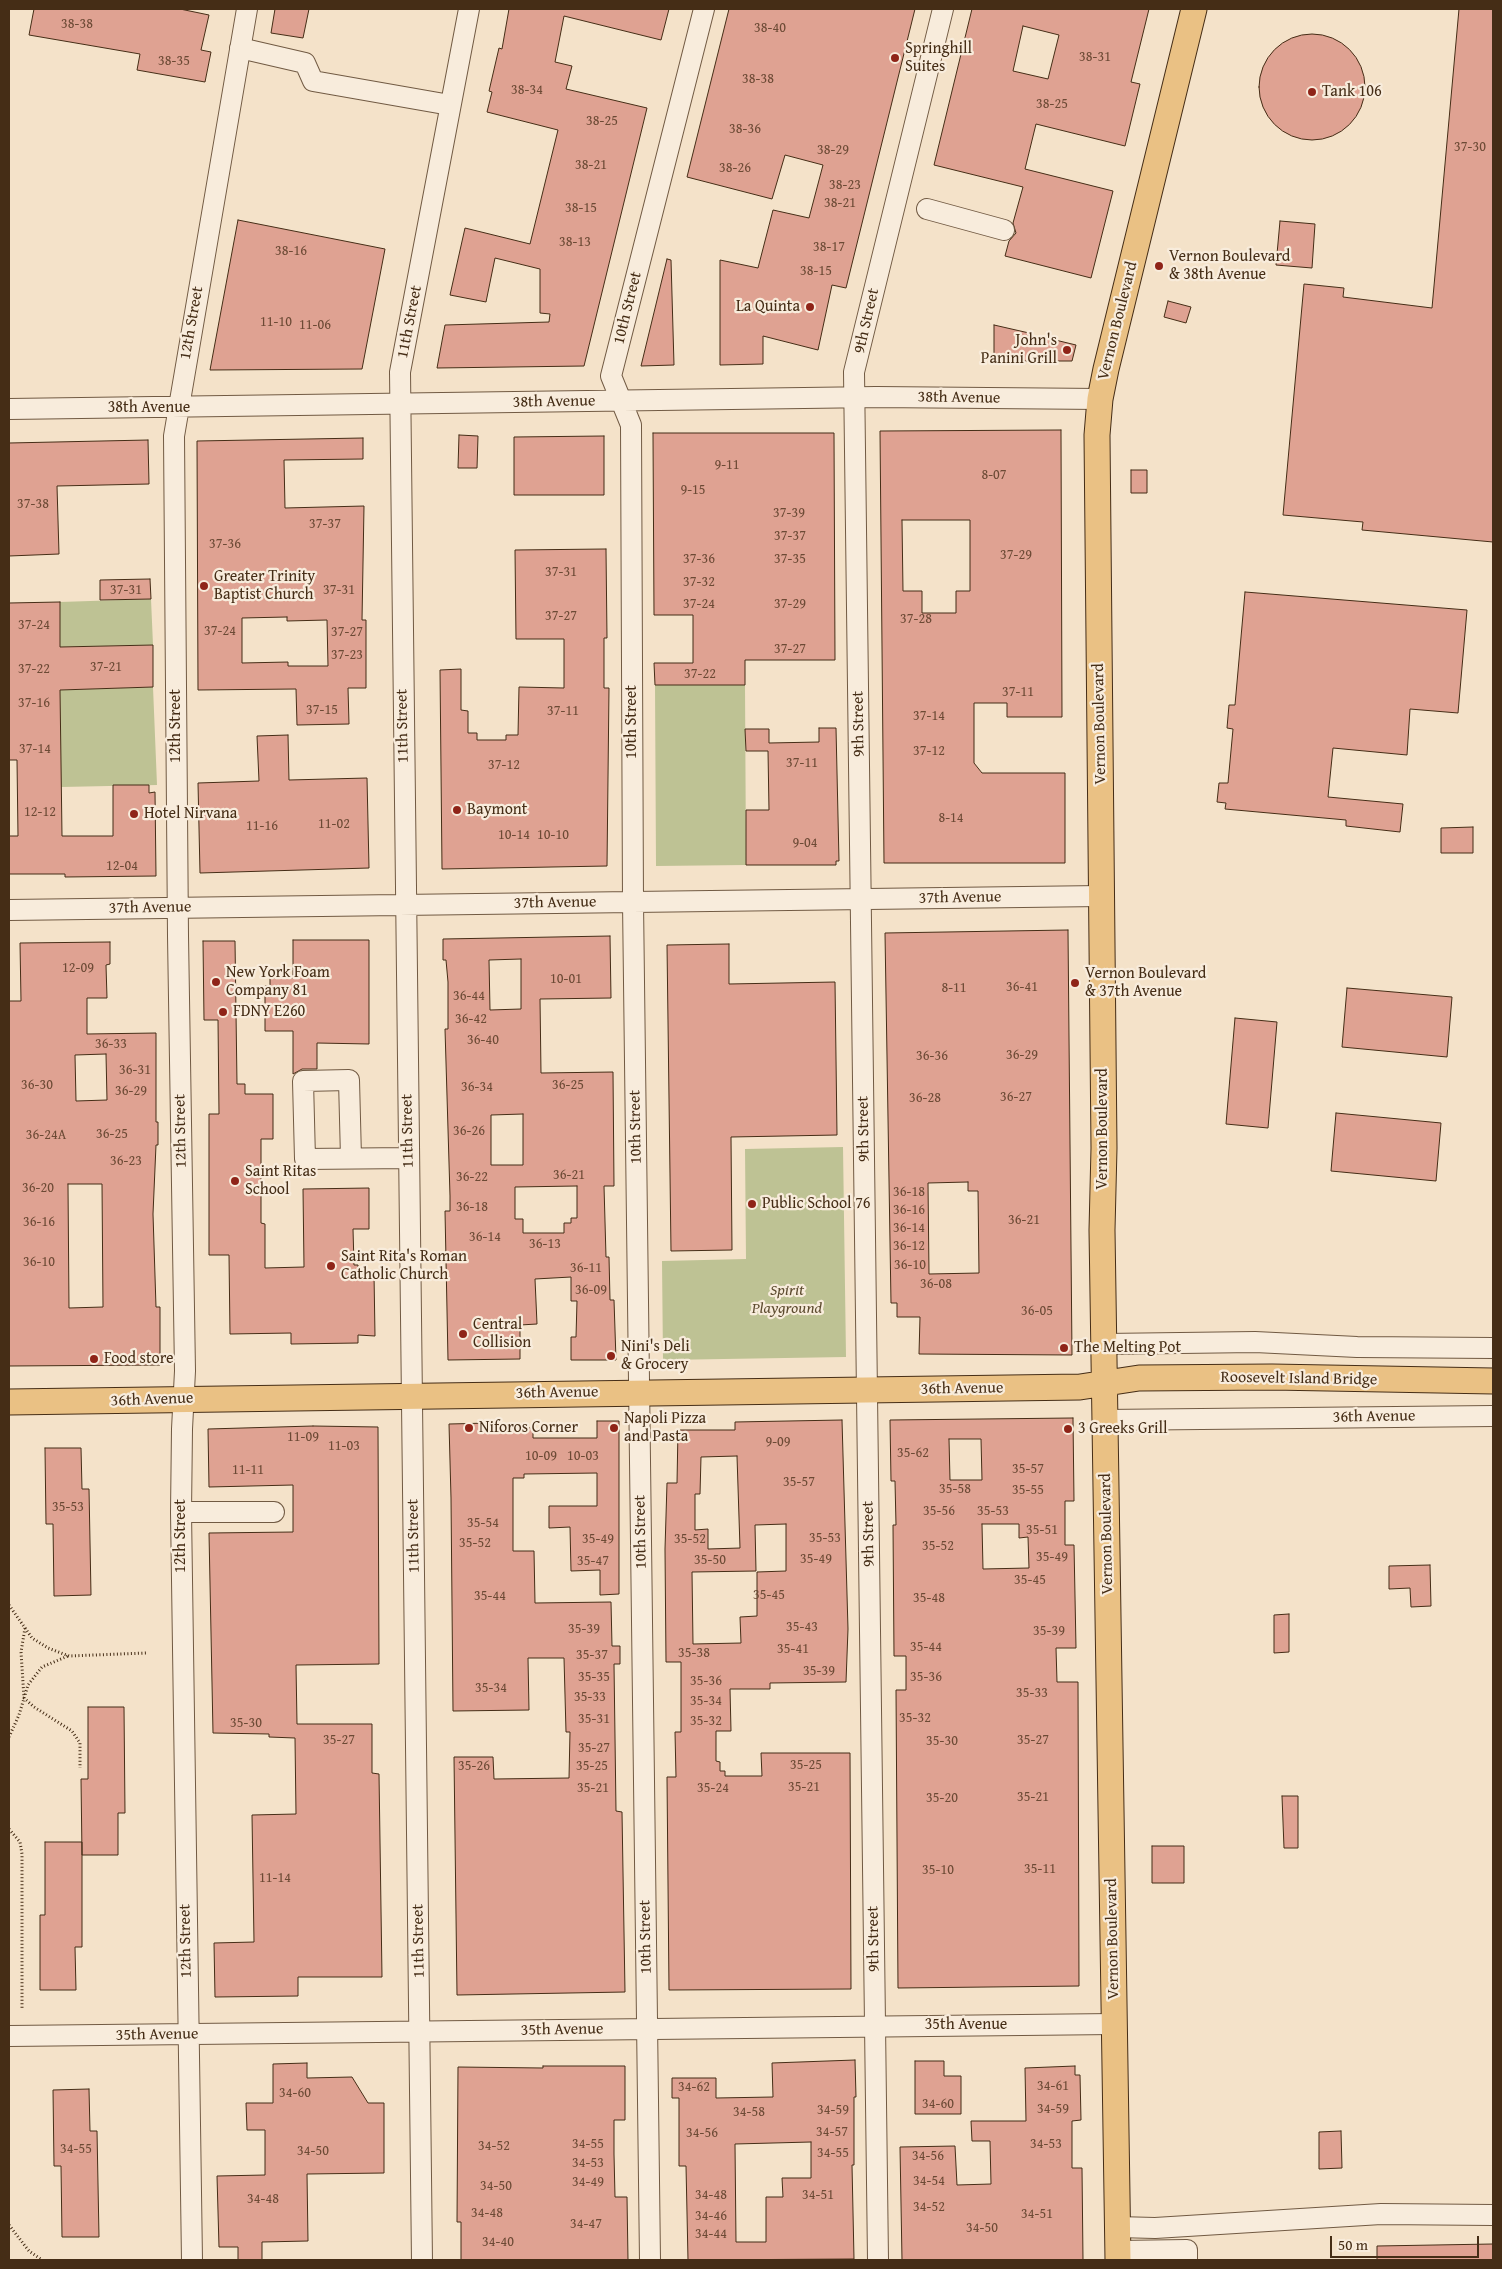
<!DOCTYPE html>
<html>
<head>
<meta charset="utf-8">
<style>
	body { margin:0 }
	#map { position:relative; width:1502px; height:2269px; overflow:hidden; background:#f4e2c9; font-family:"Gentium Book Plus",serif }
	canvas { display:block }
	.frame { position:absolute; inset:0; border:10px solid #452d16; pointer-events:none }
	.scale { position:absolute; left:1330px; top:2236px; width:149px; height:22px; box-sizing:border-box; border:2px solid #452d16; border-top:0; padding-left:6px; font-size:15px; line-height:18px; white-space:nowrap; color:#452d16; -webkit-text-stroke:4px #f8ecdc; paint-order:stroke }
</style>
</head>
<body>
<div id="map">
<canvas width="1502" height="2269"></canvas>
<div class="frame"></div>
<div class="scale">50 m</div>
</div>
<script>
const c = document.querySelector('canvas').getContext('2d');
c.lineJoin = 'round';
function fill(path, color) { c.fillStyle = color; c.fill(path, 'evenodd'); }
const toPath = rows => new Path2D(rows.map(r => 'M' + r).join(''));
function stroke(path, color, width, dash) { c.strokeStyle = color; c.lineWidth = width; c.lineCap = dash ? 'butt' : 'round'; c.setLineDash(dash || []); c.stroke(path); }
function write(font, color, halo, rows, align = 'center') {
  c.font = font + ' "Gentium Book Plus",serif'; c.lineWidth = 4.5; c.setLineDash([]); c.textBaseline = 'middle'; c.strokeStyle = halo; c.fillStyle = color; for (const [text, x, y, turn = 0] of rows) {
    c.save(); c.translate(x, y); c.rotate((+turn || 0) * Math.PI / 180); c.textAlign = isNaN(turn) ? turn : align; if (halo) c.strokeText(text, 0, 0); c.fillText(text, 0, 0); c.restore();
  }
}
fill(toPath([
	[151,599,153,645,60,647,60,602],
	[655,685,745,685,746,865,656,866],
	[153,687,157,785,61,787,60,690],
	[843,1147,846,1357,663,1360,662,1261,746,1259,745,1149]
]), '#bec294');
const building = toPath([
	[34,9,180,9,209,15,201,50,211,52,205,82,137,70,140,54,29,35,34,9],
	[275,9,309,9,303,38,271,33,275,9],
	[509,9,669,9,661,40,564,16,555,62,572,66,566,89,647,108,584,366,437,368,445,325,549,322,550,314,540,313,540,269,495,258,486,302,450,295,465,228,530,244,558,130,487,112,492,92,489,91,499,48,502,49,509,9],
	[729,9,915,9,846,288,832,285,818,350,763,336,763,364,720,365,720,260,758,268,773,210,809,218,823,165,785,155,772,199,687,177,729,9],
	[972,9,1149,9,1131,82,1140,84,1125,146,1036,124,1025,169,1113,191,1091,278,1005,256,1009,241,1016,233,1013,223,1023,187,934,165,972,9],
	[1023,26,1059,35,1048,79,1013,71,1023,26],
	[1459,9,1493,9,1493,542,1362,530,1363,522,1283,515,1304,284,1344,288,1343,297,1432,308,1459,9],
	'1259 87a53 53 0 1 1 106 0a53 53 0 1 1-106 0Z',
	[238,220,385,249,362,369,210,370,238,220],
	[1280,221,1315,224,1312,268,1276,265,1280,221],
	[667,259,671,260,674,365,641,366,667,259],
	[1168,301,1191,307,1186,323,1164,317,1168,301],
	[994,325,1029,333,1029,338,1047,338,1076,345,1072,361,994,361,994,325],
	[1061,430,1062,717,1007,717,1007,703,974,703,974,763,982,773,1065,773,1065,863,884,863,880,431,1061,430],
	[902,520,970,520,970,591,956,591,956,613,922,613,922,591,903,591,902,520],
	[653,433,834,433,835,660,745,660,745,685,655,685,654,663,693,663,693,615,654,615,653,433],
	[459,435,478,436,477,468,458,468,459,435],
	[604,436,604,495,514,495,514,437,604,436],
	[363,438,363,459,284,460,285,508,364,506,362,620,366,620,366,688,348,688,349,724,297,725,296,689,198,690,197,441,363,438],
	[287,617,287,621,327,620,328,666,288,666,288,662,242,663,242,618,287,617],
	[148,440,149,484,57,486,59,554,9,556,9,443,148,440],
	[1131,470,1147,470,1147,493,1131,493,1131,470],
	[606,549,607,638,604,638,604,688,609,688,607,866,442,869,440,670,461,669,461,710,468,711,468,733,477,733,477,740,506,740,506,735,518,735,519,687,564,688,564,639,516,639,515,550,606,549],
	[150,579,151,599,100,600,100,580,150,579],
	[1245,592,1467,610,1458,713,1410,709,1407,755,1333,748,1328,797,1403,804,1400,832,1346,826,1346,820,1225,809,1226,803,1217,802,1219,783,1228,783,1233,729,1227,728,1229,705,1235,705,1245,592],
	[60,602,60,647,153,645,153,687,60,690,62,836,113,836,113,785,149,785,149,793,155,792,156,876,65,877,65,874,9,874,9,836,18,836,17,760,9,760,9,603,60,602],
	[819,728,836,728,839,861,836,861,836,865,746,865,746,810,769,810,768,751,746,751,745,729,769,729,769,743,819,742,819,728],
	[288,735,289,780,367,778,369,868,200,873,198,783,259,781,257,736,288,735],
	[1473,827,1473,853,1441,853,1441,828,1473,827],
	[1068,930,1072,1355,919,1354,920,1317,897,1317,897,1303,891,1303,885,933,1068,930],
	[968,1182,968,1191,978,1191,979,1273,929,1274,928,1183,968,1182],
	[610,936,611,998,540,999,541,1073,613,1072,614,1186,604,1186,606,1257,609,1257,610,1300,614,1300,616,1360,571,1360,571,1337,576,1337,577,1301,571,1301,571,1277,535,1279,537,1324,520,1325,520,1359,448,1360,445,1211,450,1211,450,1196,445,1029,448,1029,448,982,446,960,443,960,443,939,610,936],
	[521,959,521,1009,490,1010,489,960,521,959],
	[523,1114,523,1165,491,1165,491,1115,523,1114],
	[577,1186,577,1218,571,1218,571,1223,564,1223,564,1233,523,1233,523,1219,515,1219,515,1187,577,1186],
	[293,940,369,940,369,1044,317,1043,317,1069,302,1069,293,1074,293,1031,265,1031,265,986,270,986,270,978,293,978,293,940],
	[203,941,235,941,237,1084,245,1084,245,1094,273,1094,273,1139,261,1139,261,1223,265,1224,265,1268,304,1267,303,1189,369,1188,369,1229,353,1229,354,1265,358,1265,358,1274,374,1274,375,1336,358,1335,358,1343,291,1344,291,1333,230,1334,229,1255,209,1255,209,1114,219,1114,218,1020,204,1020,203,941],
	[110,942,110,964,106,965,107,998,87,998,87,1034,156,1033,156,1122,158,1122,158,1145,156,1145,153,1214,156,1307,160,1307,160,1365,9,1366,9,1001,21,1001,20,943,110,942],
	[106,1054,107,1100,76,1101,75,1055,106,1054],
	[68,1184,102,1184,103,1307,69,1308,68,1184],
	[729,944,729,984,835,982,837,1135,731,1137,732,1250,671,1251,667,945,729,944],
	[1347,988,1452,997,1447,1057,1342,1047,1347,988],
	[1235,1018,1277,1022,1268,1128,1226,1124,1235,1018],
	[1336,1113,1441,1123,1436,1181,1331,1171,1336,1113],
	[1073,1418,1074,1501,1065,1501,1065,1545,1074,1545,1076,1648,1056,1648,1057,1682,1078,1682,1079,1986,898,1988,896,1690,906,1690,906,1656,894,1656,893,1525,896,1525,895,1481,891,1481,890,1420,1073,1418],
	[949,1439,981,1439,982,1480,950,1480,949,1439],
	[982,1524,1019,1524,1019,1538,1028,1537,1029,1568,983,1569,982,1524],
	[842,1420,848,1629,846,1682,770,1683,770,1689,730,1689,731,1731,716,1731,716,1761,720,1762,720,1771,725,1771,725,1776,762,1776,761,1753,850,1753,851,1989,669,1990,667,1777,676,1777,675,1732,681,1732,681,1662,666,1662,665,1549,667,1483,677,1483,678,1430,735,1430,735,1422,842,1420],
	[737,1456,740,1548,708,1549,708,1529,695,1530,695,1494,700,1494,701,1457,737,1456],
	[786,1524,786,1571,757,1572,757,1616,740,1617,741,1643,693,1644,692,1572,756,1571,755,1525,786,1524],
	[597,1421,619,1421,619,1594,600,1595,600,1570,571,1571,570,1527,549,1528,549,1506,597,1506,597,1473,524,1474,524,1478,513,1478,513,1551,534,1551,535,1603,611,1602,612,1646,620,1646,620,1664,614,1664,616,1811,622,1812,625,1992,457,1995,454,1757,493,1757,494,1779,569,1778,570,1732,566,1732,564,1658,528,1658,529,1710,453,1711,451,1498,449,1424,490,1423,491,1427,533,1428,533,1438,597,1438,597,1421],
	[313,1426,378,1427,379,1664,296,1665,297,1724,372,1724,372,1773,379,1774,382,1977,298,1977,298,1996,215,1997,214,1943,254,1942,252,1815,296,1814,295,1738,269,1737,269,1734,213,1733,209,1533,293,1532,293,1485,209,1487,208,1429,313,1426],
	[45,1448,81,1448,82,1489,89,1489,91,1595,54,1596,53,1524,46,1524,45,1448],
	[1430,1565,1431,1606,1411,1607,1410,1588,1389,1589,1389,1566,1430,1565],
	[1289,1614,1289,1652,1274,1653,1274,1615,1289,1614],
	[88,1707,124,1707,125,1813,118,1813,118,1855,82,1855,81,1779,88,1779,88,1707],
	[1282,1796,1298,1796,1298,1848,1284,1848,1282,1796],
	[45,1842,82,1842,82,1947,75,1947,76,1990,40,1990,40,1915,45,1915,45,1842],
	[1152,1846,1184,1846,1184,1883,1152,1883,1152,1846],
	[855,2060,856,2097,854,2097,854,2165,852,2165,854,2259,688,2260,686,2166,679,2166,679,2098,672,2098,672,2078,716,2078,716,2098,773,2097,772,2063,855,2060],
	[811,2142,811,2178,782,2178,783,2197,766,2197,766,2242,736,2242,735,2144,811,2142],
	[915,2061,944,2061,944,2076,961,2076,961,2114,915,2114,915,2061],
	[307,2063,307,2078,352,2077,368,2103,384,2103,384,2173,307,2174,308,2241,262,2242,262,2260,238,2260,238,2247,219,2247,217,2176,265,2175,265,2130,247,2130,246,2103,273,2103,273,2064,307,2063],
	[543,2066,625,2066,625,2120,614,2120,614,2154,615,2197,627,2197,628,2260,461,2260,461,2222,457,2222,458,2067,543,2068,543,2066],
	[1075,2066,1075,2075,1080,2075,1081,2120,1072,2121,1072,2168,1082,2168,1083,2260,902,2260,900,2147,955,2146,957,2185,991,2184,990,2141,972,2141,971,2121,1026,2121,1025,2068,1075,2066],
	[89,2089,90,2131,97,2131,99,2237,62,2237,61,2166,54,2166,53,2090,89,2089],
	[1341,2131,1342,2168,1319,2169,1319,2132,1341,2131],
	[1493,2244,1493,2260,1377,2260,1377,2246,1493,2244]
]);
fill(building, '#dfa292');
stroke(building, '#452d16', 1);
const minor = toPath([
	[240,48,305,63,313,81,450,105],
	[927,209,1004,230],
	[9,409,876,397,1100,399],
	[9,910,1101,896],
	[351,1158,349,1080,303,1081,305,1159,409,1158],
	[1105,1344,1255,1342,1357,1347,1493,1348],
	[1104,1420,1493,1416],
	[181,1512,274,1512],
	[9,2036,1114,2024],
	[1117,2227,1155,2228,1381,2214,1493,2215],
	[1118,2251,1187,2250,1187,2260],
	[192,2260,181,1512,182,1429,185,1371,178,936,174,436,247,9],
	[422,2260,400,372,469,9],
	[650,2260,633,902,631,425,611,376,704,9],
	[878,2260,854,372,943,9]
]);
const major = toPath([
	[9,1402,1080,1387,1139,1378,1272,1377,1493,1381],
	[1118,2260,1102,1230,1104,1148,1097,435,1100,399,1106,369,1194,9]
]);
stroke(minor, '#715a43', 22);
stroke(major, '#452d16', 27);
stroke(toPath([
	[9,1605,32,1638,48,1648,69,1656,146,1653],
	[25,1628,21,1652,24,1698,34,1707,72,1731,80,1743,80,1768],
	[9,1737,19,1715,28,1685,42,1667,68,1656],
	[9,1829,20,1842,22,1854,22,2009],
	[9,2225,29,2251,42,2260]
]), '#452d16', 3, [1, 2.5]);
stroke(minor, '#f8ecdc', 20);
stroke(major, '#eac184', 25);
for (const [x, y, r, color] of [
	[895,58,5,"#8f2418"],
	[1312,92,5,"#8f2418"],
	[1159,266,5,"#8f2418"],
	[810,307,5,"#8f2418"],
	[1067,350,5,"#8f2418"],
	[204,586,5,"#8f2418"],
	[457,810,5,"#8f2418"],
	[134,814,5,"#8f2418"],
	[216,982,5,"#8f2418"],
	[1075,983,5,"#8f2418"],
	[223,1012,5,"#8f2418"],
	[235,1181,5,"#8f2418"],
	[752,1204,5,"#8f2418"],
	[331,1266,5,"#8f2418"],
	[463,1334,5,"#8f2418"],
	[1064,1348,5,"#8f2418"],
	[611,1356,5,"#8f2418"],
	[94,1359,5,"#8f2418"],
	[469,1428,5,"#8f2418"],
	[614,1428,5,"#8f2418"],
	[1068,1429,5,"#8f2418"]
]) { const dot = new Path2D(); dot.arc(x, y, r, 0, 2 * Math.PI); c.fillStyle = color; c.fill(dot); stroke(dot, '#f8ecdc', 2); }
write('14px', '#6c4a35', null, [
	["38-38",77,24],
	["38-40",770,28],
	["38-31",1095,57],
	["38-35",174,61],
	["38-38",758,79],
	["38-34",527,90],
	["38-25",1052,104],
	["38-25",602,121],
	["38-36",745,129],
	["37-30",1470,147],
	["38-29",833,150],
	["38-21",591,165],
	["38-26",735,168],
	["38-23",845,185],
	["38-21",840,203],
	["38-15",581,208],
	["38-13",575,242],
	["38-17",829,247],
	["38-16",291,251],
	["38-15",816,271],
	["11-10",276,322],
	["11-06",315,325],
	["9-11",727,465],
	["8-07",994,475],
	["9-15",693,490],
	["37-38",33,504],
	["37-39",789,513],
	["37-37",325,524],
	["37-37",790,536],
	["37-36",225,544],
	["37-29",1016,555],
	["37-36",699,559],
	["37-35",790,559],
	["37-31",561,572],
	["37-32",699,582],
	["37-31",126,590],
	["37-31",339,590],
	["37-24",699,604],
	["37-29",790,604],
	["37-27",561,616],
	["37-28",916,619],
	["37-24",34,625],
	["37-24",220,631],
	["37-27",347,632],
	["37-27",790,649],
	["37-23",347,655],
	["37-21",106,667],
	["37-22",34,669],
	["37-22",700,674],
	["37-11",1018,692],
	["37-16",34,703],
	["37-15",322,710],
	["37-11",563,711],
	["37-14",929,716],
	["37-14",35,749],
	["37-12",929,751],
	["37-11",802,763],
	["37-12",504,765],
	["12-12",40,812],
	["8-14",951,818],
	["11-02",334,824],
	["11-16",262,826],
	["10-14",514,835],
	["10-10",553,835],
	["9-04",805,843],
	["12-04",122,866],
	["12-09",78,968],
	["10-01",566,979],
	["36-41",1022,987],
	["8-11",954,988],
	["36-44",469,996],
	["36-42",471,1019],
	["36-40",483,1040],
	["36-33",111,1044],
	["36-29",1022,1055],
	["36-36",932,1056],
	["36-31",135,1070],
	["36-30",37,1085],
	["36-25",568,1085],
	["36-34",477,1087],
	["36-29",131,1091],
	["36-27",1016,1097],
	["36-28",925,1098],
	["36-26",469,1131],
	["36-25",112,1134],
	["36-24A",46,1135],
	["36-23",126,1161],
	["36-21",569,1175],
	["36-22",472,1177],
	["36-20",38,1188],
	["36-18",909,1192],
	["36-18",472,1207],
	["36-16",909,1210],
	["36-21",1024,1220],
	["36-16",39,1222],
	["36-14",909,1228],
	["36-14",485,1237],
	["36-13",545,1244],
	["36-12",909,1246],
	["36-10",39,1262],
	["36-10",910,1265],
	["36-11",586,1268],
	["36-08",936,1284],
	["36-09",591,1290],
	["36-05",1037,1311],
	["11-09",303,1437],
	["9-09",778,1442],
	["11-03",344,1446],
	["35-62",913,1453],
	["10-09",541,1456],
	["10-03",583,1456],
	["35-57",1028,1469],
	["11-11",248,1470],
	["35-57",799,1482],
	["35-58",955,1489],
	["35-55",1028,1490],
	["35-53",68,1507],
	["35-56",939,1511],
	["35-53",993,1511],
	["35-54",483,1523],
	["35-51",1042,1530],
	["35-53",825,1538],
	["35-49",598,1539],
	["35-52",690,1539],
	["35-52",475,1543],
	["35-52",938,1546],
	["35-49",1052,1557],
	["35-49",816,1559],
	["35-50",710,1560],
	["35-47",593,1561],
	["35-45",1030,1580],
	["35-45",769,1595],
	["35-44",490,1596],
	["35-48",929,1598],
	["35-43",802,1627],
	["35-39",584,1629],
	["35-39",1049,1631],
	["35-44",926,1647],
	["35-41",793,1649],
	["35-38",694,1653],
	["35-37",592,1655],
	["35-39",819,1671],
	["35-35",594,1677],
	["35-36",926,1677],
	["35-36",706,1681],
	["35-34",491,1688],
	["35-33",1032,1693],
	["35-33",590,1697],
	["35-34",706,1701],
	["35-32",915,1718],
	["35-31",594,1719],
	["35-32",706,1721],
	["35-30",246,1723],
	["35-27",339,1740],
	["35-27",1033,1740],
	["35-30",942,1741],
	["35-27",594,1748],
	["35-25",806,1765],
	["35-26",474,1766],
	["35-25",592,1766],
	["35-21",804,1787],
	["35-21",593,1788],
	["35-24",713,1788],
	["35-21",1033,1797],
	["35-20",942,1798],
	["35-11",1040,1869],
	["35-10",938,1870],
	["11-14",275,1878],
	["34-61",1053,2086],
	["34-62",694,2087],
	["34-60",295,2093],
	["34-60",938,2104],
	["34-59",1053,2109],
	["34-59",833,2110],
	["34-58",749,2112],
	["34-57",832,2132],
	["34-56",702,2133],
	["34-55",588,2144],
	["34-53",1046,2144],
	["34-52",494,2146],
	["34-55",76,2149],
	["34-50",313,2151],
	["34-55",833,2153],
	["34-56",928,2156],
	["34-53",588,2163],
	["34-54",929,2181],
	["34-49",588,2182],
	["34-50",496,2186],
	["34-48",711,2195],
	["34-51",818,2195],
	["34-48",263,2199],
	["34-52",929,2207],
	["34-48",487,2213],
	["34-51",1037,2214],
	["34-46",711,2216],
	["34-47",586,2224],
	["34-50",982,2228],
	["34-44",711,2234],
	["34-40",498,2242]
]);
write('16px', '#452d16', '#f8ecdc', [
	["Springhill",905,49],
	["Suites",905,67],
	["Tank 106",1322,92],
	["Vernon Boulevard",1169,257],
	["& 38th Avenue",1169,275],
	["La Quinta",800,307,"right"],
	["John's",1057,341,"right"],
	["Panini Grill",1057,359,"right"],
	["Greater Trinity",214,577],
	["Baptist Church",214,595],
	["Baymont",467,810],
	["Hotel Nirvana",144,814],
	["New York Foam",226,973],
	["Company 81",226,991],
	["Vernon Boulevard",1085,974],
	["& 37th Avenue",1085,992],
	["FDNY E260",233,1012],
	["Saint Ritas",245,1172],
	["School",245,1190],
	["Public School 76",762,1204],
	["Saint Rita's Roman",341,1257],
	["Catholic Church",341,1275],
	["Central",473,1325],
	["Collision",473,1343],
	["Nini's Deli",621,1347],
	["& Grocery",621,1365],
	["The Melting Pot",1074,1348],
	["Food store",104,1359],
	["Napoli Pizza",624,1419],
	["and Pasta",624,1437],
	["Niforos Corner",479,1428],
	["3 Greeks Grill",1078,1429]
], 'left');
write('16px', '#452d16', '#f8ecdc', [
	["10th Street",628,308,-76],
	["9th Street",867,321,-77],
	["Vernon Boulevard",1118,321,-76],
	["11th Street",410,322,-79],
	["12th Street",192,323,-80],
	["38th Avenue",959,398,1],
	["38th Avenue",554,402,-1],
	["38th Avenue",149,408],
	["10th Street",632,722,-90],
	["9th Street",859,724,-91],
	["Vernon Boulevard",1100,724,-91],
	["12th Street",176,726,-90],
	["11th Street",403,726,-91],
	["37th Avenue",960,898,-1],
	["37th Avenue",555,903,-1],
	["37th Avenue",150,908,-1],
	["10th Street",636,1127,-91],
	["9th Street",864,1129,-91],
	["Vernon Boulevard",1103,1129,-90],
	["12th Street",181,1131,-91],
	["11th Street",408,1131,-91],
	["Roosevelt Island Bridge",1299,1379,1],
	["36th Avenue",962,1389,-1],
	["36th Avenue",557,1393,-1],
	["36th Avenue",152,1400,-2],
	["36th Avenue",1374,1417,-1],
	["10th Street",641,1532,-91],
	["9th Street",869,1534,-91],
	["Vernon Boulevard",1107,1534,-91],
	["12th Street",181,1536,-90],
	["11th Street",414,1536,-91],
	["10th Street",646,1937,-91],
	["9th Street",874,1939,-91],
	["Vernon Boulevard",1113,1939,-91],
	["12th Street",186,1941,-91],
	["11th Street",419,1941,-91],
	["35th Avenue",966,2025],
	["35th Avenue",562,2030,-1],
	["35th Avenue",157,2035,-1]
]);
write('italic 16px', '#5d4b2f', '#f8ecdc', [
	["Spirit",787,1291],
	["Playground",787,1309]
]);
</script>
</body>
</html>
